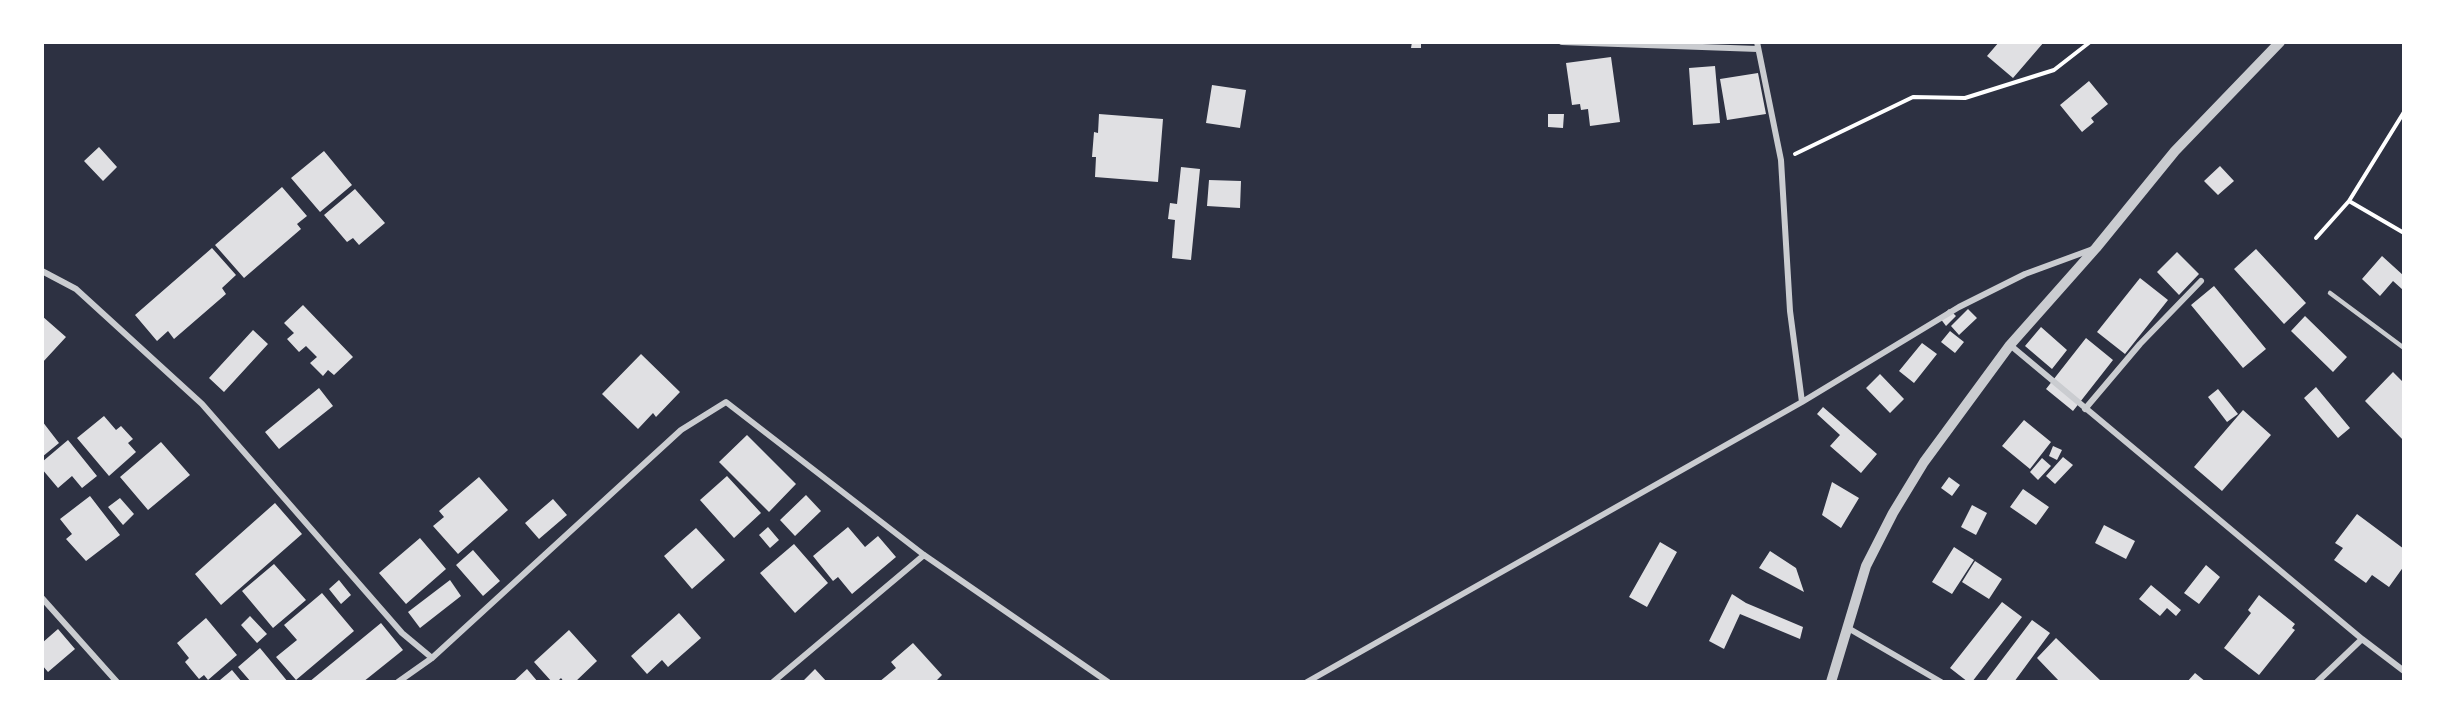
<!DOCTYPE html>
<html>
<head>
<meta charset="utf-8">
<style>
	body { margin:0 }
	#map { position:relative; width:2446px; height:724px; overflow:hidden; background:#2d3142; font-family:Raleway,sans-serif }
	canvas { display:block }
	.frame { position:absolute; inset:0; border:44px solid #fff; pointer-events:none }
</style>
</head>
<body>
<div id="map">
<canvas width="2446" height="724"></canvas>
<div class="frame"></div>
</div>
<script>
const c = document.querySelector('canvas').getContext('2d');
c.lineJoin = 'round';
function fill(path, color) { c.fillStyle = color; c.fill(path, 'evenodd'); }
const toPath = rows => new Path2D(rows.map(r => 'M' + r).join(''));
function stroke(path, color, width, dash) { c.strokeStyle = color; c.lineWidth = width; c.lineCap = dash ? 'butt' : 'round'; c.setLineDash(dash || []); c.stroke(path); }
fill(toPath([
	[1412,42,1421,42,1421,48,1411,48],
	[1999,42,2044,42,2013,78,1987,56],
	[1611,57,1620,122,1590,126,1588,109,1581,110,1580,104,1572,105,1566,63],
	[1715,66,1720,123,1693,125,1689,68],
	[1758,73,1766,114,1727,120,1720,79],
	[2089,81,2108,104,2091,118,2094,122,2082,132,2060,105],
	[1212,85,1246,90,1240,128,1206,123],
	[1099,114,1163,119,1158,182,1095,177,1096,157,1092,157,1094,132,1098,133],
	[1548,114,1564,114,1563,128,1548,127],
	[99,147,117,167,103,181,84,161],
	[324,151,352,185,320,212,291,178],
	[2220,166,2234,181,2218,195,2204,181],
	[1181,167,1200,169,1191,260,1172,258,1175,220,1168,219,1170,203,1177,204],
	[1209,180,1241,181,1240,208,1207,206],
	[282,187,307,216,297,224,301,229,244,278,215,245],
	[355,189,385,223,359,245,353,238,347,242,324,215],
	[212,248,236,275,222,288,226,294,174,339,168,331,157,341,135,315],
	[2256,249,2306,303,2284,324,2234,269],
	[2177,252,2199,274,2179,295,2157,272],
	[2382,256,2404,276,2403,290,2393,281,2380,296,2362,279],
	[2140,278,2168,300,2125,354,2097,332],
	[2214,286,2266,349,2243,368,2191,305],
	[303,305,353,357,334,375,328,370,323,376,310,363,317,357,306,346,299,352,287,339,294,333,284,323],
	[1949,309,1956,316,1946,326,1940,318],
	[1968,309,1977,318,1959,335,1951,326],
	[42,316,66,337,42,363],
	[2305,316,2347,357,2333,372,2291,331],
	[2041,327,2067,350,2052,369,2025,346],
	[253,330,268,344,224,392,209,378],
	[1950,331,1964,342,1955,353,1941,342],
	[2086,338,2113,360,2073,411,2046,389],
	[1922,343,1937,354,1914,383,1899,371],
	[641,354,680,392,656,417,653,413,638,429,602,394],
	[2393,372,2404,383,2404,441,2365,401],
	[1880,374,1904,399,1890,413,1866,388],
	[2316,387,2350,428,2338,438,2304,398],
	[319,388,333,406,279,449,265,432],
	[2218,389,2238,414,2227,422,2208,397],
	[1823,407,1877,454,1861,473,1830,446,1840,435,1817,414],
	[2243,410,2271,435,2222,491,2194,467],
	[104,416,116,430,121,426,133,439,128,443,136,452,109,476,77,438],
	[2024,420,2051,442,2030,469,2002,446],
	[42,421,59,443,42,457],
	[747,435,796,484,769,512,719,462],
	[68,440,97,476,82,488,72,476,58,488,42,469,42,462],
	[161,442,190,475,148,510,120,477],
	[2053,446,2062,450,2057,460,2049,456],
	[2063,457,2073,465,2055,484,2046,476],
	[2042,458,2051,466,2038,480,2030,472],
	[727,476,761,513,734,538,700,500],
	[479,477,508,510,458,554,433,526,444,517,439,511],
	[1949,477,1960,485,1952,496,1941,488],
	[1832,482,1859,498,1841,528,1822,515],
	[2023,489,2049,507,2036,525,2010,507],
	[806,495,821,511,795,536,780,520],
	[90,496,120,535,86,561,66,539,72,534,60,519],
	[120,498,134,514,123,525,108,507],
	[553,499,567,515,539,539,525,523],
	[275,503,302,534,221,605,195,574],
	[1972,505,1987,513,1976,535,1961,527],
	[2357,514,2404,549,2404,566,2389,587,2372,575,2366,583,2334,560,2343,548,2335,543],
	[2104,525,2135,541,2126,559,2095,543],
	[768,527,779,540,770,548,759,535],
	[848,527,865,547,878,536,896,557,852,594,838,577,833,581,813,556],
	[696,528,725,560,692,589,664,556],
	[420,538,446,569,406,604,379,573],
	[1660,542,1677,552,1647,607,1629,597],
	[794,544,828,583,795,613,760,573],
	[1954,547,1974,560,1952,594,1932,582],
	[473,550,500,581,483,596,456,565],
	[1770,551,1796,568,1804,592,1759,568],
	[1975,561,2002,579,1989,599,1962,582],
	[274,564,306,600,273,628,242,591],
	[2206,565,2220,577,2199,604,2184,593],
	[339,580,351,595,341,604,329,589],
	[450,580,461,596,420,628,408,612],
	[2151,585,2181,610,2176,616,2167,608,2160,616,2139,599],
	[322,593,354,631,296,680,276,657,297,640,284,625],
	[1732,594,1746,603,1803,627,1800,639,1740,614,1724,649,1709,641],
	[2259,595,2295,624,2292,628,2295,630,2259,675,2224,648,2251,613,2248,610],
	[2002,602,2022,617,1972,682,1968,682,1950,668],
	[679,613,701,638,668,667,662,660,647,674,631,656],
	[250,616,267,634,257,643,241,625],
	[206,618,237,655,208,680,204,675,199,679,185,662,189,658,177,643],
	[2032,620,2050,633,2014,682,1985,682],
	[381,623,403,650,363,682,309,682],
	[58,629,75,649,48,672,42,665,42,643],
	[569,630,597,661,575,682,564,682,561,678,557,682,552,682,534,662],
	[2056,638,2102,682,2060,682,2037,658],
	[913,643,942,675,935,682,879,682,896,668,891,662],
	[260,648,288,682,251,682,238,667],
	[527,669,538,682,513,682],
	[815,669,827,682,802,682],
	[232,670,242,682,222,682,220,680],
	[2195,673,2206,682,2187,682]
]), '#e0e0e3');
stroke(toPath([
	[1795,154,1913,97,1965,98,2054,70,2090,42],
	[2349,201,2404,233],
	[2316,238,2349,201,2404,112]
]), '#fff', 4);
stroke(toPath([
	[2330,293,2404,348]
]), '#caccd0', 4.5);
stroke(toPath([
	[1562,42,1758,49],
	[1757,42,1781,160,1790,311,1802,402],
	[42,271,76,289,202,404,402,633,432,658],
	[2010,345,2362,639,2404,671],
	[2085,409,2140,344,2201,281],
	[42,598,117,682],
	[1848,628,1941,682],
	[398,682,432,658,681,430,726,402,924,555,1108,682],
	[773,682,924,555],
	[1307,682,1802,402,1959,307,2025,274,2093,249],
	[2317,682,2362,639]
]), '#caccd0', 6);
stroke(toPath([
	[1831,682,1866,566,1893,513,1924,462,2010,345,2096,248,2175,151,2280,42]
]), '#caccd0', 10);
</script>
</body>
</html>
